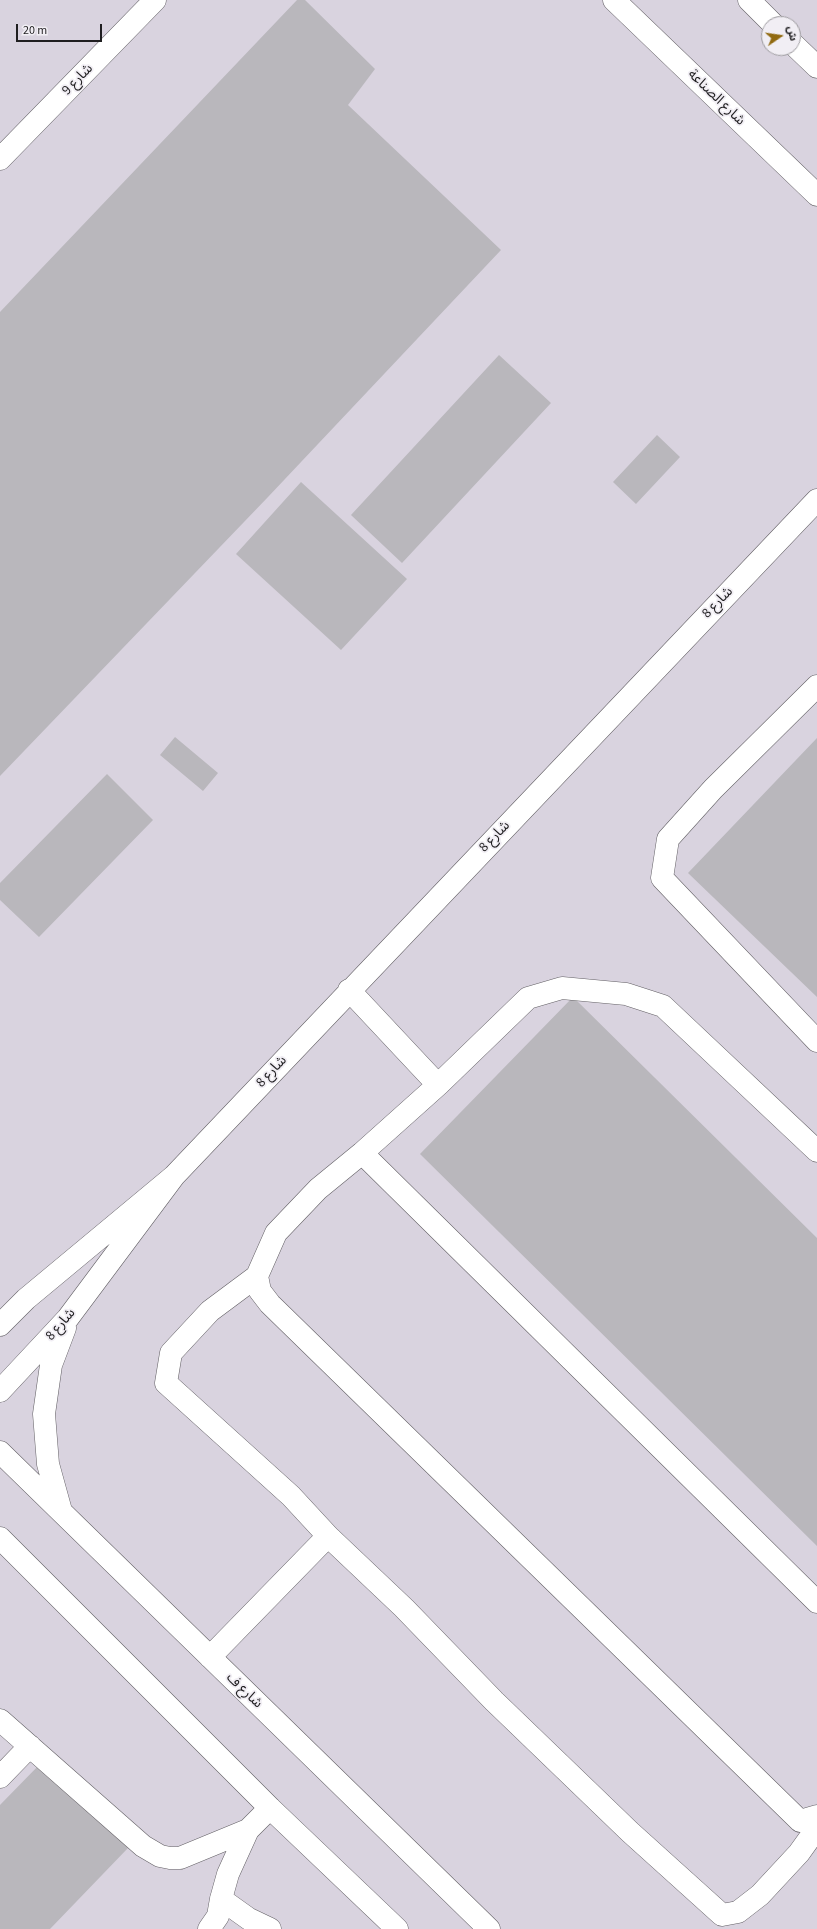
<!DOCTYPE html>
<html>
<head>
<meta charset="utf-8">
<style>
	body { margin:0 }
	#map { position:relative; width:817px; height:1929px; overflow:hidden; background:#e4e1e7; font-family:"Source Sans 3","Noto Sans Arabic",sans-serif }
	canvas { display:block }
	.north { position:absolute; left:761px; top:16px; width:40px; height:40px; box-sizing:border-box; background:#f1eef4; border:1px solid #9d9b9f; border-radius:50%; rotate:77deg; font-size:11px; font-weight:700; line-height:16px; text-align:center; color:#1f1e20 }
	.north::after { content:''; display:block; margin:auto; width:14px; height:18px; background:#916a11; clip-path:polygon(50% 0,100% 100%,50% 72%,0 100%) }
	.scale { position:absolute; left:16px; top:24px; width:86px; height:18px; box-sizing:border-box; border:2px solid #1f1e20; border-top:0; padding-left:5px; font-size:12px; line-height:14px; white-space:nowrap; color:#1f1e20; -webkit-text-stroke:3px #f1eef4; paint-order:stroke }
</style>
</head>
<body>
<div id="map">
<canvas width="817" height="1929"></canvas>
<div class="north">ش</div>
<div class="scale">20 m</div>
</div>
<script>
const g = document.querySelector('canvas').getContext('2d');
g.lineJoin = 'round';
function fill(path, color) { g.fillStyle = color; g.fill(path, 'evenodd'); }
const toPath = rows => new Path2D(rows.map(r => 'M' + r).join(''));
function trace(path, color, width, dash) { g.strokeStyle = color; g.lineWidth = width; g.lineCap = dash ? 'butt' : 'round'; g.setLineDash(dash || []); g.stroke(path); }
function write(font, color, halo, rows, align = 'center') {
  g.font = font + ' "Source Sans 3","Noto Sans Arabic",sans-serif'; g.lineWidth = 3.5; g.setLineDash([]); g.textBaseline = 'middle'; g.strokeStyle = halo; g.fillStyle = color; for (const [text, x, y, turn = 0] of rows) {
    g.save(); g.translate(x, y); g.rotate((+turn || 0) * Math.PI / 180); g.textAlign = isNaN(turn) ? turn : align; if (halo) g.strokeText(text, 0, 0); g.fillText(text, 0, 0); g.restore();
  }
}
fill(toPath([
	[0,0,817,0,817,1929,0,1929],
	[769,24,793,24,793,48,769,48]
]), '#d9d3df');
fill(toPath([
	[297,0,305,0,375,69,348,105,501,250,268,497,0,776,0,312],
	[499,355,551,403,402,563,351,515],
	[657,435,680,457,636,504,613,482],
	[301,482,407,579,341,650,236,554],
	[175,737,218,773,203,791,160,755],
	[817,738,817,997,688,873],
	[107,774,153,820,39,937,0,900,0,883],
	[573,997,817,1238,817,1546,420,1154],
	[41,1763,128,1848,50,1929,0,1929,0,1805]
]), '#b9b7bc');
const minor = toPath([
	[614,0,817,195],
	[749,0,773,24],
	[793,44,817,67],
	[0,159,155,0],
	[817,686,713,789,668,839,662,878,817,1041],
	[349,990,438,1085],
	[817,1151,663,1006,626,994,562,988,528,998,438,1085,362,1153,318,1189,276,1233,257,1276,260,1291,270,1304,800,1821,817,1816],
	[362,1153,817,1602],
	[174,1176,817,500],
	[257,1276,210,1311,171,1353,166,1383,291,1496,328,1536,404,1608,494,1701,630,1832,722,1915,738,1912,760,1895,799,1853,817,1828],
	[0,1325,26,1299,174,1176,68,1318,0,1391],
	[0,1452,489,1929],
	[61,1511,48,1464,44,1414,51,1365,65,1328],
	[0,1538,270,1808,397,1929],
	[210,1657,328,1536],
	[0,1720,143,1846,160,1856,170,1858,180,1858,248,1830,270,1808],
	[0,1777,30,1746],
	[221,1899,249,1919,270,1929],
	[209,1929,218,1916,221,1899,228,1874,248,1830]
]);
trace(minor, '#636065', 23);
trace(minor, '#fff', 22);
write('14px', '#1f1e20', '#f1eef4', [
	["شارع 9",78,80,-46],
	["شارع الصناعة",716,98,44],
	["شارع 8",718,603,-46],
	["شارع 8",495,837,-46],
	["شارع 8",272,1072,-47],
	["شارع 8",61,1325,-49],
	["شارع ف",244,1691,44]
]);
</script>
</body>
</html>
